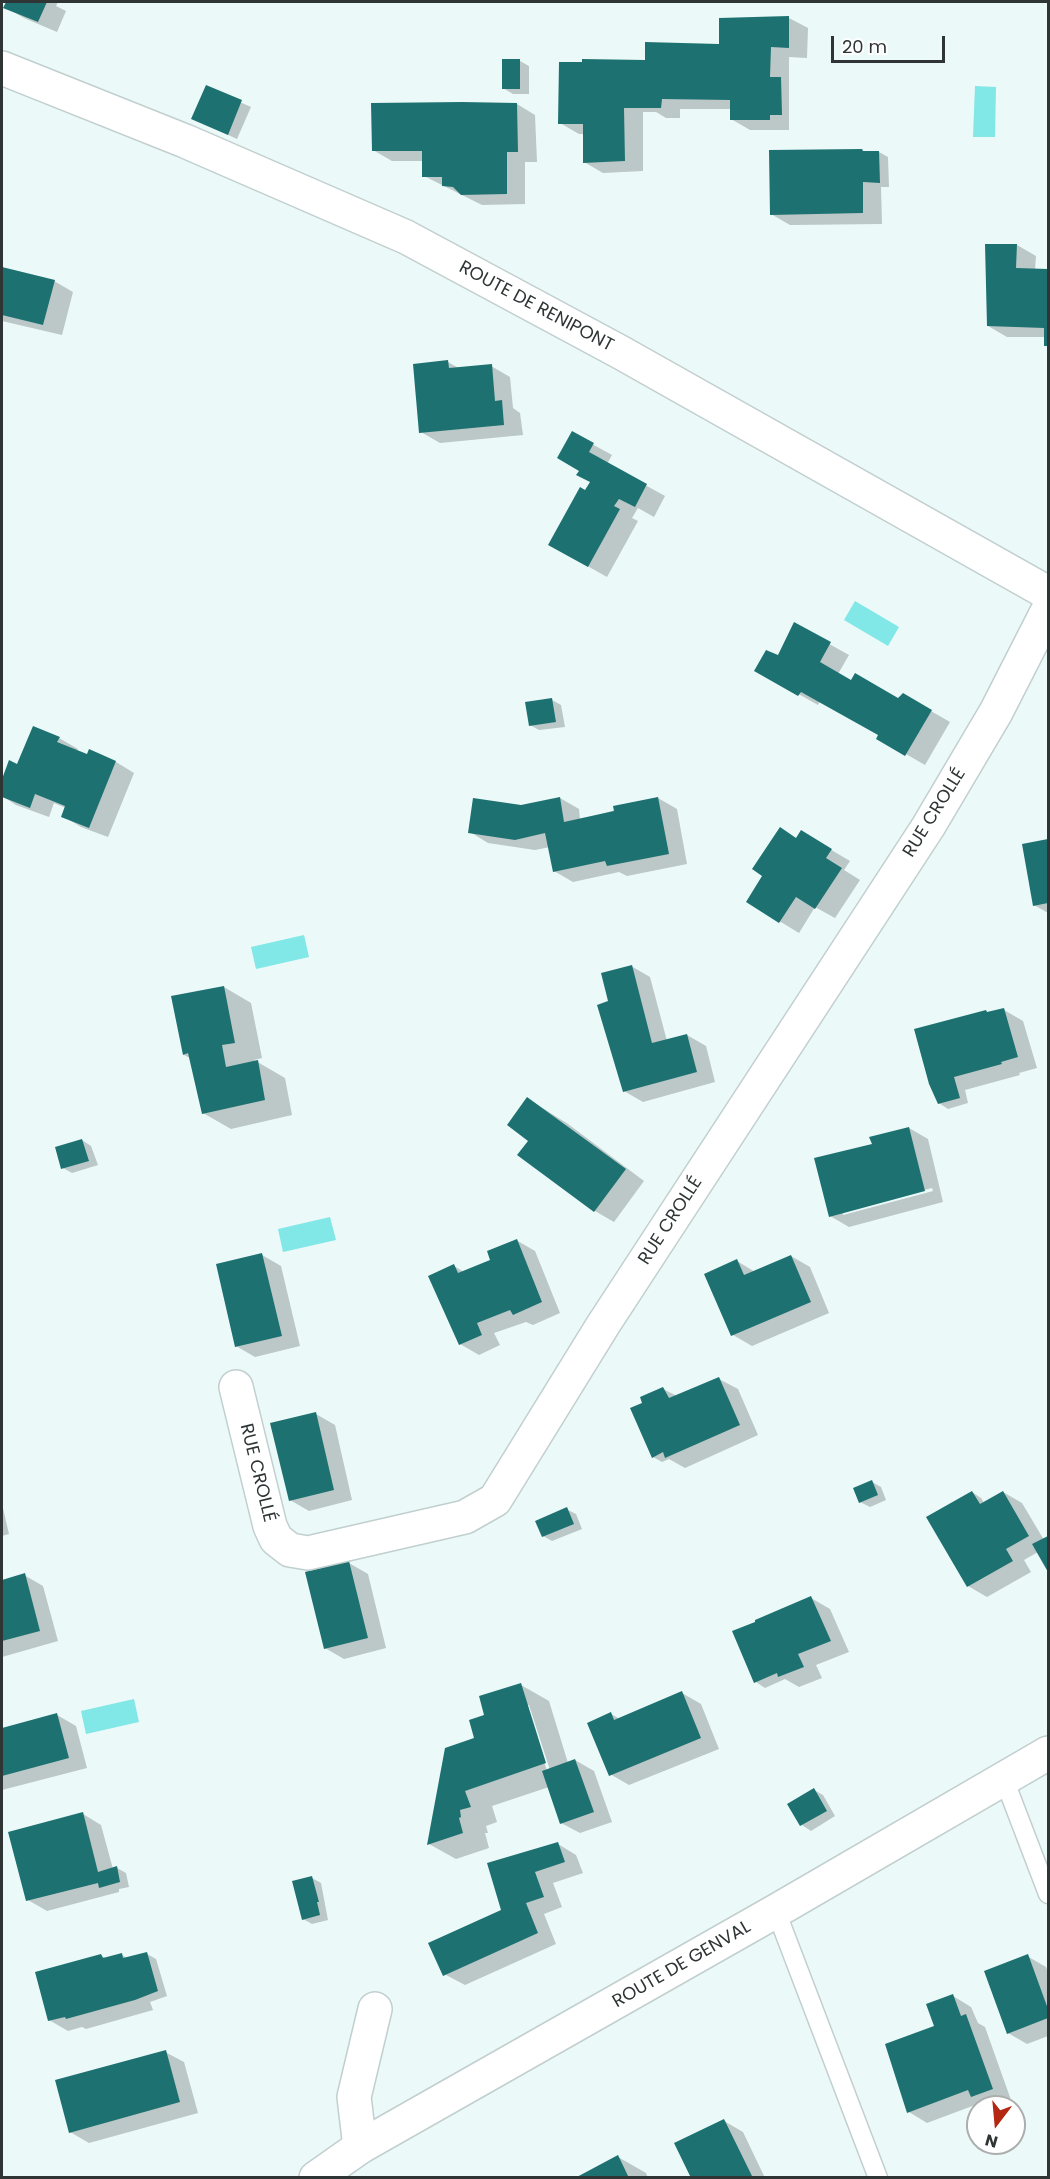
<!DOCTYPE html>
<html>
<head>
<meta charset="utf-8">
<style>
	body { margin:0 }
	#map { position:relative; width:1050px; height:2179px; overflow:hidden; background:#ebf9f9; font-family:Poppins,sans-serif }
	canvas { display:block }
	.frame { position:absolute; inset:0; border:3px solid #2f3535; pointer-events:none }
	.north { position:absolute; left:966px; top:2095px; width:60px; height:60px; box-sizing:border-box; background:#fff; border:2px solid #acaeae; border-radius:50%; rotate:196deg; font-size:16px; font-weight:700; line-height:24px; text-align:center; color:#2f3535 }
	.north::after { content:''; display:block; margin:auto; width:21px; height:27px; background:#b42710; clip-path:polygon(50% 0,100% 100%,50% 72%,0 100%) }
	.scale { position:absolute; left:831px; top:36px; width:114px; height:27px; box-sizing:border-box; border:3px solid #2f3535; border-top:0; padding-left:8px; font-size:18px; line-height:21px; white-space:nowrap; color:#2f3535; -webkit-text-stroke:4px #fff; paint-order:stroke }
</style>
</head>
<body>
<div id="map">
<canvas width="1050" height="2179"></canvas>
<div class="frame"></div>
<div class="north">N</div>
<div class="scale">20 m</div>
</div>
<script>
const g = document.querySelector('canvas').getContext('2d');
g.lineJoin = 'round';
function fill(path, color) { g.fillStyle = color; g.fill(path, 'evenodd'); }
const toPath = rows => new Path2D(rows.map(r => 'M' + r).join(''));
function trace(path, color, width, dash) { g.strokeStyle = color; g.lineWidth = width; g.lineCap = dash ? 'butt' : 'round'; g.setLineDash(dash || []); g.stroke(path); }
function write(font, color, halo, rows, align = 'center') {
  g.font = font + ' Poppins,sans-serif'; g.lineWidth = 6; g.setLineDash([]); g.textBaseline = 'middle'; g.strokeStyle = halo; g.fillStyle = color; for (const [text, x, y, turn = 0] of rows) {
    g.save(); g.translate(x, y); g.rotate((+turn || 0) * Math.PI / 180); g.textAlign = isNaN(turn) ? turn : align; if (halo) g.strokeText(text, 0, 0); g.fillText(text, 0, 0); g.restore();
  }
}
fill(toPath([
	[975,86,996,87,995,137,973,137],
	[855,601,899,627,888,646,844,620],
	[304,935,309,957,256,969,251,947],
	[330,1217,336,1240,283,1252,278,1229],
	[134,1699,139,1722,86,1734,81,1711]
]), '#81e7e7');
fill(toPath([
	[7,2,58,2,56,6,66,11,57,32,24,18,5,7],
	[789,18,808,28,807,58,789,57,789,130,750,130,731,119,731,109,680,109,680,118,666,118,656,112,643,112,643,171,603,173,584,162,584,134,579,134,560,123,645,61,721,45],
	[520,61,529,66,529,94,513,94,503,88],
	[206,87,251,107,237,139,202,123],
	[517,104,535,115,537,162,525,162,525,204,482,205,424,176,424,161,392,161,373,150],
	[865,152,879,152,888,157,889,187,881,187,882,224,790,225,771,214],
	[1017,245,1036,256,1035,270,1048,270,1048,347,1045,345,1045,337,1007,337,988,326],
	[2,268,54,281,73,292,62,335,2,321],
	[448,362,460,369,491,366,510,377,513,408,520,413,523,435,440,443,421,432],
	[572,433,612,455,607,464,665,496,654,517,638,508,632,518,638,521,607,577,550,545,591,482,581,470],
	[795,625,849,655,838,674,852,682,899,700,903,695,950,722,925,765,878,738,880,735,820,701,818,705,756,670,778,657],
	[552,700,561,705,565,727,539,730,530,725],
	[59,738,78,749,76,752,116,762,134,773,108,837,81,827,63,816,66,808,54,803,49,817,16,805,2,796,2,783,10,762,18,765],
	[560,798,579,809,580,820,658,798,677,809,687,864,627,876,619,872,573,882,554,871,550,847,535,850,488,843,470,832,521,807],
	[801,832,850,861,844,870,860,880,835,918,815,907,799,933,748,902],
	[1048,840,1048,913,1034,905,1023,845],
	[631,966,650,977,667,1041,687,1035,706,1046,715,1082,643,1102,624,1091,610,1002],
	[224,987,251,1003,262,1058,254,1060,285,1078,292,1115,231,1129,203,1113,190,1058,184,1055],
	[1004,1010,1023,1021,1037,1068,1019,1073,1020,1075,965,1090,968,1103,948,1109,939,1103,986,1011,989,1013],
	[528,1099,568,1124,644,1181,614,1222,595,1211,519,1154,530,1140],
	[909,1128,928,1139,943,1202,849,1227,830,1216],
	[932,1188,933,1191,843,1215,843,1211],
	[82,1140,91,1146,98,1165,72,1173,63,1168],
	[516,1240,535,1251,560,1313,533,1325,526,1322,494,1333,500,1345,479,1355,460,1344,454,1266,464,1272,492,1261],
	[262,1255,281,1266,300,1346,255,1357,236,1346],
	[791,1256,810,1267,829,1313,752,1346,733,1335,737,1261,755,1272],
	[719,1379,738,1389,758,1435,685,1468,669,1459,662,1462,653,1457,663,1389,677,1396],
	[316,1414,335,1425,352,1500,309,1511,290,1500],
	[872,1482,881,1487,886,1500,870,1507,860,1502],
	[972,1492,981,1498,984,1503,1003,1492,1022,1503,1044,1540,1048,1537,1048,1569,1038,1552,1024,1560,1031,1572,987,1597,968,1586],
	[2,1504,9,1534,2,1536],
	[566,1509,576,1514,582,1529,552,1541,543,1536],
	[349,1563,368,1574,386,1648,344,1659,325,1648],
	[24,1575,43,1586,58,1641,2,1657,2,1581],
	[811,1598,830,1609,849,1652,816,1665,822,1678,799,1687,785,1679,765,1688,756,1682],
	[521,1685,549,1701,568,1763,575,1760,594,1771,612,1822,580,1833,561,1823,549,1787,492,1806,497,1822,486,1826,488,1833,485,1833,489,1848,456,1859,429,1844,486,1716],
	[526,1705,529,1705,550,1770,547,1771],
	[682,1693,701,1704,719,1749,629,1785,610,1774,611,1714,620,1719],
	[57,1715,76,1726,87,1768,2,1790,2,1730],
	[814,1790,823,1795,835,1816,811,1831,802,1825,789,1804],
	[83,1814,101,1825,113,1869,117,1868,126,1873,129,1887,119,1889,119,1892,47,1911,28,1900],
	[558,1844,576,1855,583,1873,553,1883,562,1907,544,1914,556,1944,465,1985,446,1975,503,1911],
	[312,1878,321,1883,328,1920,312,1924,303,1919],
	[147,1954,156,1959,167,1996,150,2002,153,2010,86,2029,82,2027,68,2031,49,2020,101,1956,106,1958,122,1955,128,1959],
	[1027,1956,1046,1967,1048,1973,1048,2036,1027,2044,1008,2033],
	[953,1996,971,2007,978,2023,985,2027,1011,2100,991,2107,983,2102,927,2123,909,2112,936,2027],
	[165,2052,184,2062,198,2113,89,2143,70,2132],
	[724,2121,743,2132,765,2178,693,2178],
	[618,2157,646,2173,648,2178,578,2178]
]), '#0003');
fill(toPath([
	[6,2,47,2,38,22,3,8],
	[789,16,789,48,771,47,770,77,781,77,782,115,770,115,770,120,730,120,730,100,662,99,661,108,624,108,625,161,583,163,583,124,558,124,559,62,582,62,582,59,645,60,645,42,719,44,719,18],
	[502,59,520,59,520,89,502,89],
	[206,85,242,100,228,135,191,119],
	[462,102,517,103,518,152,507,152,507,194,461,195,453,187,442,186,442,177,422,177,422,151,372,151,371,103],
	[862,149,863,151,879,151,880,183,863,182,863,213,770,215,769,150],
	[985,244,1017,244,1016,268,1048,269,1048,346,1044,346,1044,328,987,326],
	[2,267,55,280,43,325,2,315],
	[448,360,449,368,492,364,495,401,502,400,504,425,419,433,413,364],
	[572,431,594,443,589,452,647,484,635,507,619,499,614,506,620,509,588,567,548,545,580,487,585,490,590,482,576,475,579,471,557,458],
	[794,622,831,642,820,662,851,680,855,673,898,698,903,693,932,710,905,756,876,739,878,735,801,692,798,696,754,671,766,650,778,655],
	[552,698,556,722,529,726,525,702],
	[33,726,60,737,57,742,87,754,89,749,116,761,89,828,61,817,65,806,35,794,30,808,2,797,2,779,9,760,17,764],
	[560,797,564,822,614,811,613,806,658,797,669,854,607,866,605,861,553,872,545,833,515,840,468,833,473,798,521,805],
	[780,827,796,838,801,830,832,849,826,858,842,868,815,909,796,897,779,923,746,902,762,876,752,869],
	[1048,839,1048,903,1033,906,1022,844],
	[632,965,652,1043,687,1034,697,1072,623,1092,597,1005,608,1001,601,973],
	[224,986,235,1043,222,1045,226,1067,258,1060,265,1100,202,1114,188,1053,183,1055,171,996],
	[1004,1008,1018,1057,1001,1062,1002,1064,954,1077,960,1098,938,1104,929,1084,914,1029,986,1010,987,1012],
	[527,1097,626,1169,594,1212,517,1155,528,1141,507,1125],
	[909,1127,925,1191,829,1217,814,1158,872,1144,869,1137],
	[82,1139,89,1161,61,1169,55,1147],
	[517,1239,542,1302,513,1315,510,1310,477,1323,482,1335,459,1345,428,1276,454,1264,458,1273,490,1260,487,1251],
	[262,1253,282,1336,235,1347,216,1264],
	[791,1255,811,1302,731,1336,704,1274,737,1259,744,1275],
	[719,1377,740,1425,665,1458,663,1452,652,1458,630,1408,642,1403,640,1397,663,1387,669,1398],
	[316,1412,334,1490,289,1501,270,1423],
	[872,1480,878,1495,859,1503,853,1488],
	[972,1491,980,1504,1003,1491,1029,1536,1006,1549,1013,1561,967,1587,926,1517],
	[567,1507,574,1524,542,1537,535,1521],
	[1048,1536,1048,1572,1032,1544],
	[349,1561,368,1638,324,1649,305,1572],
	[25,1573,40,1631,2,1641,2,1580],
	[811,1596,831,1641,798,1654,804,1667,778,1677,777,1673,754,1683,732,1631,755,1622,755,1620],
	[521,1683,546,1763,465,1791,471,1807,460,1810,461,1817,459,1818,463,1833,427,1845,445,1748,474,1738,469,1720,484,1715,479,1696],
	[682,1691,701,1738,609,1776,587,1723,611,1712,614,1720],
	[57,1713,69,1758,2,1776,2,1728],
	[575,1759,594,1812,560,1824,542,1771],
	[814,1788,827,1811,800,1826,787,1804],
	[83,1812,98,1872,117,1866,120,1882,99,1888,98,1883,26,1901,8,1832],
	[558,1842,565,1862,535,1872,544,1897,526,1903,538,1933,443,1976,428,1943,501,1910,487,1863],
	[312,1876,319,1902,317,1902,320,1915,302,1920,292,1881],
	[147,1952,158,1991,135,2000,66,2019,65,2017,48,2021,35,1972,101,1954,103,1958,122,1953,123,1958],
	[1028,1954,1048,2009,1048,2018,1007,2034,984,1971],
	[953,1994,961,2016,966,2014,993,2089,971,2097,968,2090,907,2113,885,2044,934,2026,926,2004],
	[166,2050,180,2102,69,2133,55,2080],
	[724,2119,753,2178,691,2178,674,2143],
	[618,2155,629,2178,575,2178]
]), '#1e7171');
const service = toPath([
	[1004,1779,1048,1894],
	[776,1911,878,2178]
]);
const minor = toPath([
	[236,1387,270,1526,276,1539,290,1550,308,1553,465,1517,495,1500,603,1325,928,827,996,712,1048,610],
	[360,2147,354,2097,375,2009]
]);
const tertiary = toPath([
	[2,68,185,141,406,237,620,352,1048,593]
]);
const secondary = toPath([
	[316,2178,360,2147,776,1911,1048,1753]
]);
trace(service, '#c2cfcf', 21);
trace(minor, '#c2cfcf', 36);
trace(tertiary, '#c2cfcf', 36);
trace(secondary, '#c2cfcf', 36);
trace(service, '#fff', 18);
trace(minor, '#fff', 33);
trace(tertiary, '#fff', 33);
trace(secondary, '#fff', 33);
write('18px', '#2f3535', '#fff', [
	["ROUTE DE RENIPONT",536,307,28],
	["RUE CROLLÉ",935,813,-58],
	["RUE CROLLÉ",671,1221,-57],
	["RUE CROLLÉ",257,1473,76],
	["ROUTE DE GENVAL",682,1965,-30]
]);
</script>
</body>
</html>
